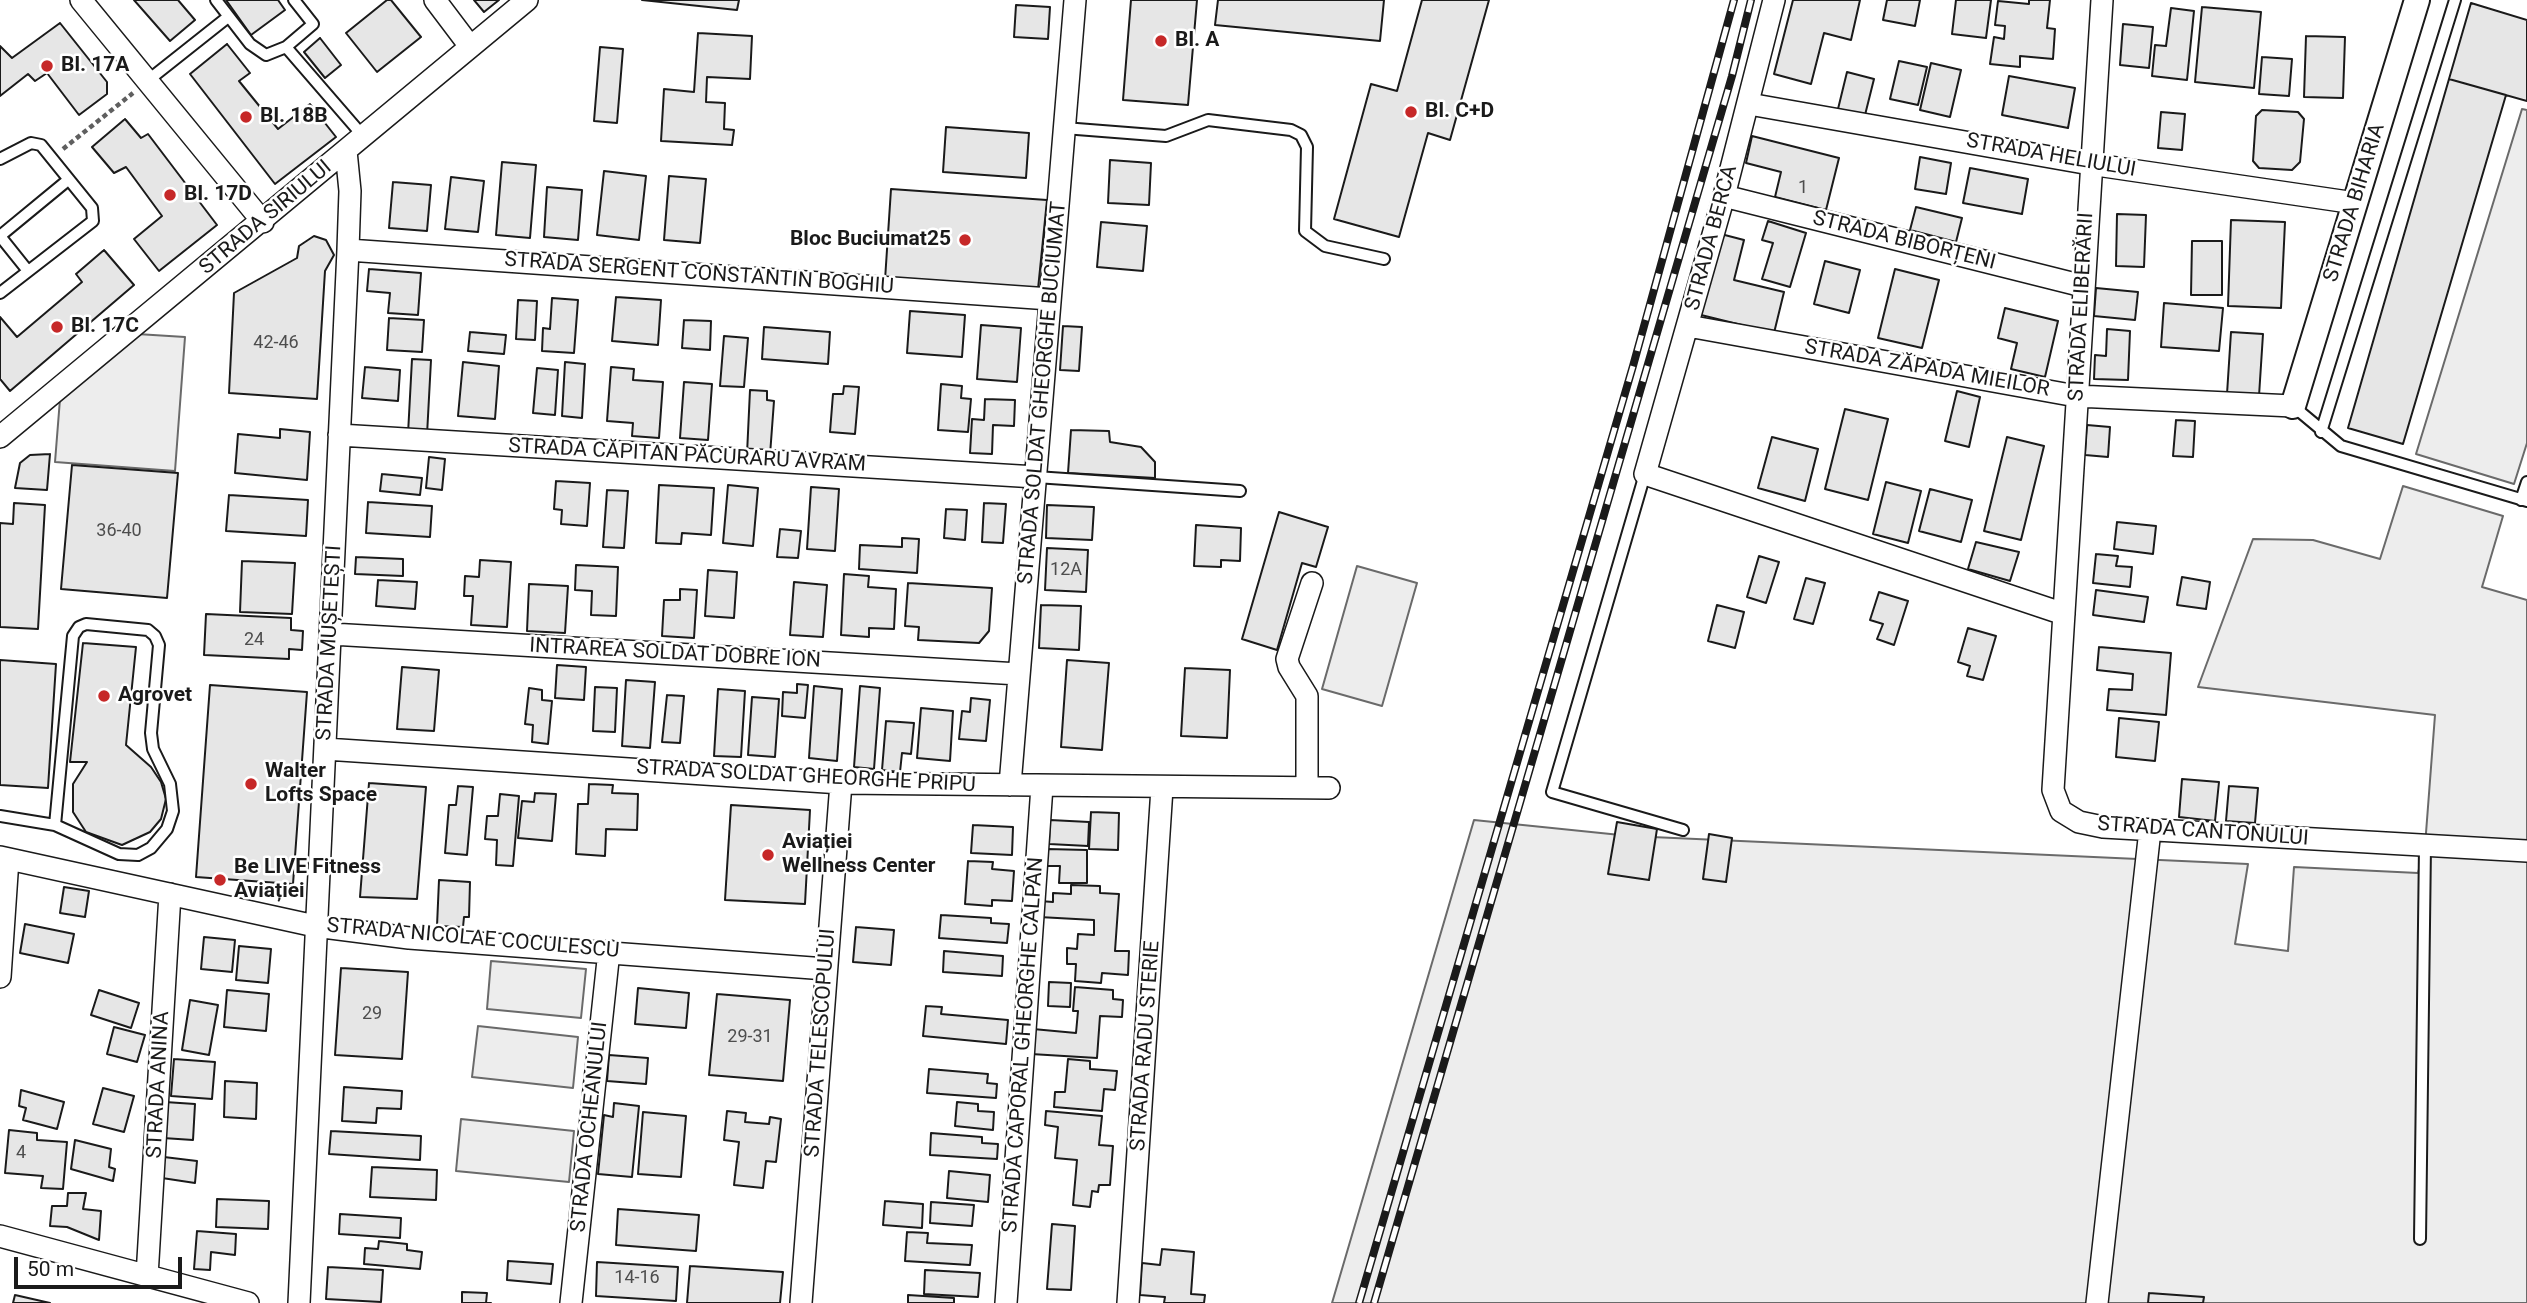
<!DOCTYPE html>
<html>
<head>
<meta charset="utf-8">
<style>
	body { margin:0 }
	#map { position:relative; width:2527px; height:1303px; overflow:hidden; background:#fff; font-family:Roboto,sans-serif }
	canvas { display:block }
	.scale { position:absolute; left:14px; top:1257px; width:168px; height:32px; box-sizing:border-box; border:4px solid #1a1a1a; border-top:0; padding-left:9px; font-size:21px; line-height:24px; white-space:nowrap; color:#1a1a1a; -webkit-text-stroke:5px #fff; paint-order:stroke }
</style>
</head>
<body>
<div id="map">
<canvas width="2527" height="1303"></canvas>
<div class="scale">50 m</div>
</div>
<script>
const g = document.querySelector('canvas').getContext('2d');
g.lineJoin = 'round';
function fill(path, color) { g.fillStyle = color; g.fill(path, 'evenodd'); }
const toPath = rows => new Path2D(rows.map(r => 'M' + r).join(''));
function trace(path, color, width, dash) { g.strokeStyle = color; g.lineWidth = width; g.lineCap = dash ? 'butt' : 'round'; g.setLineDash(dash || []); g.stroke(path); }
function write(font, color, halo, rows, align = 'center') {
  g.font = font + ' Roboto,sans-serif'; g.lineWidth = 5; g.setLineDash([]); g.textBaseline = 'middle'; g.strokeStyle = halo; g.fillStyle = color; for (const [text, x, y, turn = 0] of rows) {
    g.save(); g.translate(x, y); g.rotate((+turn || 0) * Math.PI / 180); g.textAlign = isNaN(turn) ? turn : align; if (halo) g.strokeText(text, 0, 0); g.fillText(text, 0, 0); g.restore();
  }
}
const built = toPath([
	[2522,109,2527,110,2527,443,2514,484,2416,454,2522,109],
	[137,334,185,337,175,471,55,462,60,399,137,334],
	[2403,486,2503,516,2482,587,2527,600,2527,1303,1332,1303,1474,820,1630,836,2248,864,2235,944,2288,951,2294,867,2418,873,2425,846,2435,715,2198,687,2253,539,2313,540,2380,559,2403,486],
	[1357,566,1417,583,1382,706,1322,689,1357,566],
	[491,961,586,969,581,1018,487,1009,491,961],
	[478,1026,578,1037,573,1088,472,1077,478,1026],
	[461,1119,574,1131,569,1182,456,1171,461,1119]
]);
fill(built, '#ededed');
trace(built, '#6a6a6a', 2);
const building = toPath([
	[134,0,178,0,195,20,170,41,134,0],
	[226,0,278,0,285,10,251,35,226,0],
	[387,0,391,0,421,37,377,72,346,33,387,0],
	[474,0,499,0,484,12,474,0],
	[642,0,739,0,737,10,642,0],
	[1131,0,1197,0,1188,105,1123,100,1131,0],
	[1218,0,1384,0,1380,41,1215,25,1218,0],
	[1422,0,1489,0,1450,140,1428,133,1399,237,1334,219,1371,84,1397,91,1422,0],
	[1793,0,1860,0,1851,40,1824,33,1811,84,1774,74,1793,0],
	[1887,0,1920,0,1915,26,1883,20,1887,0],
	[1956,0,1991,0,1986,38,1952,34,1956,0],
	[2029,0,2050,0,2047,28,2055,29,2053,59,2020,56,2020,67,1990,64,1994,37,2004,39,2005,26,1995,25,1998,1,2029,4,2029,0],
	[2471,3,2527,20,2527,101,2449,79,2471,3],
	[1016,5,1050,7,1048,39,1014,37,1016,5],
	[2202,7,2261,12,2254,88,2195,82,2202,7],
	[2171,8,2194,11,2187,80,2152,76,2155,45,2166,46,2171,8],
	[60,23,107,82,107,94,79,115,47,73,35,81,28,74,0,96,0,46,12,58,60,23],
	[2123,24,2153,27,2149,68,2120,65,2123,24],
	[698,33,752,36,750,79,707,77,706,102,725,103,724,129,734,130,732,145,661,141,664,89,694,92,698,33],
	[2306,36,2345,37,2343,98,2304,97,2306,36],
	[320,38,341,65,325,78,304,52,320,38],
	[227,44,250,73,239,81,278,129,310,104,336,137,275,184,190,74,227,44],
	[600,47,623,49,617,123,594,121,600,47],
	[2262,57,2292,59,2289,96,2259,94,2262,57],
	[1899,61,1927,67,1918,105,1890,99,1899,61],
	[1931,63,1961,70,1950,117,1920,110,1931,63],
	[1847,72,1874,79,1865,115,1838,109,1847,72],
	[2009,76,2075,88,2068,128,2002,115,2009,76],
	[2449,79,2506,95,2403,444,2348,428,2449,79],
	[2262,110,2298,112,2304,119,2300,162,2292,170,2259,168,2253,161,2256,116,2262,110],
	[2161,112,2185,114,2182,150,2158,148,2161,112],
	[125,119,141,138,148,134,217,225,159,271,134,239,162,216,126,167,114,173,92,147,125,119],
	[946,127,1029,133,1026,178,943,172,946,127],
	[1752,136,1839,158,1826,210,1775,197,1781,172,1746,163,1752,136],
	[1920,157,1951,163,1946,194,1915,189,1920,157],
	[1110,160,1151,163,1149,205,1108,203,1110,160],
	[502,162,536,165,530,238,496,235,502,162],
	[1970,168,2028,179,2022,214,1963,203,1970,168],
	[604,171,646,176,639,240,597,235,604,171],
	[669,176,706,179,700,243,664,240,669,176],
	[451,177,484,181,478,232,445,229,451,177],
	[393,182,431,185,427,231,389,228,393,182],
	[547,187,582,190,578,240,544,237,547,187],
	[891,189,1047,200,1038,289,885,280,891,189],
	[1916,207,1962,218,1956,242,1910,230,1916,207],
	[2117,214,2146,215,2144,267,2116,266,2117,214],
	[2231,220,2285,222,2281,308,2228,306,2231,220],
	[1768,221,1806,233,1790,287,1762,279,1773,243,1762,240,1768,221],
	[1101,222,1147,226,1143,271,1097,267,1101,222],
	[1717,233,1744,240,1734,280,1784,292,1774,333,1697,314,1717,233],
	[314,236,326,240,334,255,325,271,317,399,229,393,234,293,297,258,299,246,314,236],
	[2192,241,2222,241,2222,295,2191,295,2192,241],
	[104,250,134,285,10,391,0,379,0,317,17,337,82,282,76,274,104,250],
	[1825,261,1860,270,1849,313,1814,304,1825,261],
	[369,269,421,273,418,315,388,313,390,293,367,291,369,269],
	[1895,269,1939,280,1922,348,1878,338,1895,269],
	[2096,288,2138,292,2135,320,2094,316,2096,288],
	[616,297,661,300,658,345,612,341,616,297],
	[552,298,578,300,574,353,542,351,543,328,550,329,552,298],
	[518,300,537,301,535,340,516,339,518,300],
	[2164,303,2223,308,2219,351,2161,347,2164,303],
	[2005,308,2058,321,2045,377,2011,369,2017,343,1998,338,2005,308],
	[910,311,965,315,962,357,907,353,910,311],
	[389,318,424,320,422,352,387,350,389,318],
	[684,320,711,321,710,350,682,348,684,320],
	[981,325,1021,328,1017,382,977,379,981,325],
	[1063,326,1082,327,1079,371,1060,370,1063,326],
	[764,327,830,332,828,364,762,359,764,327],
	[2107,329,2130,331,2128,380,2094,379,2095,355,2106,356,2107,329],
	[470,332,506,335,504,354,468,351,470,332],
	[2231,332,2263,334,2259,396,2227,394,2231,332],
	[724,336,748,338,744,387,720,386,724,336],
	[412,359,431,360,427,435,408,434,412,359],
	[463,362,499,366,495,419,458,416,463,362],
	[565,362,585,364,582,418,562,416,565,362],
	[365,367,400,370,398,401,362,398,365,367],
	[611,367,634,369,633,380,663,382,659,438,632,436,633,423,607,421,611,367],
	[537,368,558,370,555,415,533,413,537,368],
	[684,382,712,384,708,440,680,438,684,382],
	[941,384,962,386,961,398,971,399,968,432,938,430,941,384],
	[844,386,859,387,855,434,830,432,833,394,843,394,844,386],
	[750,390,767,391,767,400,774,401,770,455,747,454,750,390],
	[1957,391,1980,397,1969,447,1945,441,1957,391],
	[985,399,1015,400,1014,426,993,425,992,454,970,453,972,419,984,420,985,399],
	[1845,409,1888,419,1868,500,1825,489,1845,409],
	[2176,420,2195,421,2193,457,2173,456,2176,420],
	[2087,425,2110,427,2108,457,2085,455,2087,425],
	[280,429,310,432,307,480,235,473,238,434,280,438,280,429],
	[1071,430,1109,431,1110,442,1141,447,1155,462,1155,478,1068,473,1071,430],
	[1772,437,1818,449,1805,501,1758,488,1772,437],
	[2007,437,2044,446,2021,540,1984,531,2007,437],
	[50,454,47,490,15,488,20,463,30,455,50,454],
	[429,457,445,459,442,490,426,488,429,457],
	[72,465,178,473,167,598,61,589,72,465],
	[382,474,422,478,420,495,380,491,382,474],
	[556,481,590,483,587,526,561,524,562,510,554,509,556,481],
	[1886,482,1921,491,1908,543,1873,534,1886,482],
	[659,485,714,488,711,535,682,533,681,544,656,543,659,485],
	[728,485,758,488,753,546,723,543,728,485],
	[811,487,839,489,835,551,807,549,811,487],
	[1930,489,1972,500,1961,542,1919,531,1930,489],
	[607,490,628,491,624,548,603,547,607,490],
	[229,495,308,500,306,536,226,531,229,495],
	[368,502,432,506,430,537,366,533,368,502],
	[14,503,45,505,38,629,0,627,0,523,13,524,14,503],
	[984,503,1006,504,1003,543,982,542,984,503],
	[1047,505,1094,507,1092,540,1046,538,1047,505],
	[946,509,967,510,965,540,944,538,946,509],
	[1279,512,1328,527,1316,567,1302,563,1277,650,1242,639,1279,512],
	[2117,522,2156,526,2153,554,2114,549,2117,522],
	[1196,525,1241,528,1240,561,1221,560,1221,567,1194,566,1196,525],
	[780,529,801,531,798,558,777,557,780,529],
	[902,538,919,539,917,573,859,569,860,545,902,547,902,538],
	[1976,542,2019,552,2010,581,1968,569,1976,542],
	[1047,548,1088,550,1086,592,1045,590,1047,548],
	[2096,554,2118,556,2116,566,2132,567,2130,587,2093,583,2096,554],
	[1759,556,1779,562,1766,603,1747,597,1759,556],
	[356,557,403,559,403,576,355,574,356,557],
	[480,560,511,562,507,627,471,625,473,596,464,596,465,576,479,577,480,560],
	[242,561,295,563,292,614,240,612,242,561],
	[576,565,618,567,616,616,591,615,592,591,575,590,576,565],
	[708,570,737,572,734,618,705,616,708,570],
	[844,574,869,576,868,587,896,589,894,629,869,628,869,637,841,635,844,574],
	[2182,577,2210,582,2206,609,2177,605,2182,577],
	[1806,578,1825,583,1813,624,1794,619,1806,578],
	[378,580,417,582,415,609,376,606,378,580],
	[794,582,827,585,823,637,790,635,794,582],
	[908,583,992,588,989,631,979,643,918,640,919,627,905,626,908,583],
	[529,584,568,586,565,633,527,631,529,584],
	[680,589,697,590,694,638,662,636,664,600,680,600,680,589],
	[2096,590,2148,597,2144,622,2093,615,2096,590],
	[1879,592,1908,601,1894,645,1877,639,1883,624,1870,620,1879,592],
	[1041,605,1081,606,1079,650,1039,648,1041,605],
	[1717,605,1744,612,1735,648,1708,641,1717,605],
	[206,614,291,618,291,630,303,631,302,650,289,649,289,659,204,655,206,614],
	[1968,628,1996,636,1983,680,1967,676,1970,666,1958,662,1968,628],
	[83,643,136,647,126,745,151,767,161,782,166,799,161,819,150,832,122,845,86,832,73,812,73,784,87,762,70,762,83,643],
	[2099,647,2171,653,2166,715,2107,710,2109,689,2132,690,2133,674,2097,670,2099,647],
	[0,660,56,664,48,788,0,785,0,660],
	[1067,660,1109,663,1102,750,1061,747,1067,660],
	[557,665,586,667,584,700,555,698,557,665],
	[402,667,439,670,434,731,397,729,402,667],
	[1185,668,1230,670,1227,738,1181,736,1185,668],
	[626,680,655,682,650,748,622,746,626,680],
	[797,684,808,685,805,718,782,716,783,692,797,693,797,684],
	[210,685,307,692,293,884,196,877,210,685],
	[814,686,842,689,837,761,809,758,814,686],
	[860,686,880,688,874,769,854,767,860,686],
	[595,687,617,688,615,732,593,731,595,687],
	[529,688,542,690,542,700,552,701,548,744,532,742,533,725,525,724,529,688],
	[718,689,745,691,741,757,714,756,718,689],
	[667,695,684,696,680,743,662,742,667,695],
	[752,697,779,699,775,757,748,755,752,697],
	[971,698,990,700,986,741,959,739,962,711,970,712,971,698],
	[921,708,953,711,950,761,917,758,921,708],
	[2119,718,2159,722,2155,761,2116,757,2119,718],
	[886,721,914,723,911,754,902,753,900,772,882,770,886,721],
	[2182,779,2219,782,2215,821,2179,817,2182,779],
	[369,783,426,787,417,899,360,897,369,783],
	[589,784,613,785,612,793,638,794,637,830,606,829,605,856,576,854,578,804,588,804,589,784],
	[458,786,473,787,467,855,445,853,449,805,456,805,458,786],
	[2229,786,2258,788,2255,823,2226,821,2229,786],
	[535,793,556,794,552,841,518,838,522,801,534,802,535,793],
	[500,794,519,796,513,866,496,865,497,840,485,839,487,816,498,816,500,794],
	[731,805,810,810,805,904,725,900,731,805],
	[1091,812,1119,813,1118,850,1089,849,1091,812],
	[1050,820,1089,822,1088,846,1049,844,1050,820],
	[1617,822,1657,829,1649,880,1608,874,1617,822],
	[973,825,1013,827,1012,855,971,853,973,825],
	[1709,834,1732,838,1726,882,1703,879,1709,834],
	[1047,849,1087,850,1087,883,1059,883,1060,866,1047,866,1047,849],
	[968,861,993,862,992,869,1014,871,1012,901,992,900,992,906,965,904,968,861],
	[439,880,470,882,469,917,464,917,463,927,437,926,439,880],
	[1071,885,1100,886,1100,893,1119,894,1115,951,1129,951,1128,975,1102,973,1101,983,1075,981,1076,964,1067,964,1067,948,1077,949,1078,934,1094,935,1094,920,1039,917,1040,901,1053,902,1053,893,1071,894,1071,885],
	[64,887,89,891,85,917,60,913,64,887],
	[941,915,991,918,991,923,1009,924,1007,943,939,938,941,915],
	[25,924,74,934,68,963,20,953,25,924],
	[856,927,894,930,891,965,853,962,856,927],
	[204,937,235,940,232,972,201,969,204,937],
	[239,946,271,949,268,983,236,980,239,946],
	[944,951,1003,956,1002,976,943,972,944,951],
	[341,968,408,972,402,1059,335,1055,341,968],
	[1049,982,1071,983,1070,1007,1048,1006,1049,982],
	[1075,987,1113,990,1113,999,1123,1000,1122,1017,1100,1016,1097,1058,1031,1054,1033,1029,1076,1033,1078,1011,1073,1011,1075,987],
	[638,988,689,993,686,1028,635,1024,638,988],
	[99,990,139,1003,131,1028,91,1015,99,990],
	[227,990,269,994,266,1031,224,1027,227,990],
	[717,994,790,1000,783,1081,709,1075,717,994],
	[190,1000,218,1005,209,1055,182,1050,190,1000],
	[926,1006,942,1007,941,1014,1008,1020,1006,1044,923,1036,926,1006],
	[114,1027,145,1035,137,1062,107,1054,114,1027],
	[609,1055,648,1058,646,1084,607,1081,609,1055],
	[174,1059,215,1062,212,1099,171,1096,174,1059],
	[1068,1059,1090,1061,1090,1069,1117,1071,1115,1090,1104,1089,1102,1111,1054,1107,1055,1092,1065,1092,1068,1059],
	[929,1069,988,1074,987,1083,997,1084,996,1098,927,1093,929,1069],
	[225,1081,257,1083,256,1119,224,1117,225,1081],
	[344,1087,402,1091,401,1109,377,1108,376,1123,342,1121,344,1087],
	[103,1088,134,1096,124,1132,93,1124,103,1088],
	[21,1090,64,1102,57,1129,23,1120,26,1108,19,1106,21,1090],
	[165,1102,195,1104,193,1140,163,1138,165,1102],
	[957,1102,978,1104,978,1111,994,1112,993,1130,955,1126,957,1102],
	[614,1103,639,1106,632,1177,598,1174,604,1115,613,1117,614,1103],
	[727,1111,746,1113,745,1122,769,1124,770,1117,781,1119,776,1162,766,1161,763,1188,734,1185,739,1142,724,1140,727,1111],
	[1046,1111,1102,1116,1099,1145,1113,1146,1110,1185,1099,1185,1098,1192,1092,1191,1090,1207,1073,1205,1077,1160,1055,1158,1058,1127,1045,1125,1046,1111],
	[643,1112,686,1116,681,1177,638,1174,643,1112],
	[9,1130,37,1133,37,1140,67,1142,63,1189,41,1188,43,1176,5,1173,9,1130],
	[331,1131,421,1136,420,1160,329,1154,331,1131],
	[931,1133,982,1137,982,1143,998,1144,997,1159,930,1155,931,1133],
	[75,1140,111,1149,109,1167,115,1169,113,1181,71,1169,75,1140],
	[164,1157,197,1161,195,1183,162,1178,164,1157],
	[372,1167,437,1170,436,1200,370,1197,372,1167],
	[949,1171,990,1175,988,1202,947,1198,949,1171],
	[68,1193,86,1193,83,1209,101,1211,99,1240,67,1227,50,1226,52,1206,67,1206,68,1193],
	[217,1199,269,1201,268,1229,216,1227,217,1199],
	[885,1201,923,1204,922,1228,883,1225,885,1201],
	[931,1202,974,1205,972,1226,930,1223,931,1202],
	[618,1209,699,1215,696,1251,616,1245,618,1209],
	[340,1214,401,1218,400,1238,339,1234,340,1214],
	[1052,1224,1075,1226,1071,1290,1047,1289,1052,1224],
	[197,1231,236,1234,235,1255,211,1252,210,1270,194,1269,197,1231],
	[907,1232,928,1233,927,1243,972,1245,970,1265,905,1261,907,1232],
	[379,1241,407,1244,407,1250,422,1252,420,1269,364,1264,365,1248,378,1249,379,1241],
	[1162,1249,1194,1252,1191,1294,1205,1295,1204,1303,1164,1303,1165,1297,1140,1295,1142,1263,1160,1265,1162,1249],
	[508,1261,553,1264,551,1284,507,1280,508,1261],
	[597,1262,678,1267,676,1301,596,1296,597,1262],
	[690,1266,783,1272,780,1303,687,1303,690,1266],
	[328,1267,383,1270,381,1302,326,1299,328,1267],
	[925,1270,980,1273,978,1297,924,1294,925,1270],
	[462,1292,487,1293,486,1303,491,1303,462,1303,462,1292],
	[2149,1293,2204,1297,2203,1303,2148,1303,2149,1293],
	[15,1295,50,1303,13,1303,15,1295],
	[908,1295,954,1298,954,1303,908,1303,908,1295]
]);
fill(building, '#e6e6e6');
trace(building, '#1a1a1a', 2);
const service = toPath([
	[216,0,250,44,266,55,286,47],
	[294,0,313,24,286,47,363,136],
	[146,82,228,17],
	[1064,128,1166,136,1208,120,1291,130,1301,135,1307,147,1305,231,1325,246,1384,259],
	[0,159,31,143,41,145,92,208,93,221,0,293],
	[0,236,68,180],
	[0,236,28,271],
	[2293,406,2341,446,2527,501],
	[2321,432,2455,0],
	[1645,474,1552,792,1683,830],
	[1036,477,1240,491],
	[2521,500,2527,482],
	[0,816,55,825,119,854,138,855,151,848,167,829,173,811,170,784,153,749,151,733,159,645,155,636,148,630,86,624,79,627,73,636,55,825],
	[2420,1239,2425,846]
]);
const minor = toPath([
	[81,0,263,222],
	[435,0,469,45],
	[1774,0,1724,196,1645,474,2064,614],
	[2102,0,2053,790,2061,811,2079,822,2103,827,2527,851],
	[1749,104,2090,164,2355,203],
	[1724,196,2083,286],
	[348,250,1050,299],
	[1688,326,2076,396,2293,406],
	[339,435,1036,477],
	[0,437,527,0],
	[331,634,1019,674],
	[325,749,841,783,1329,788],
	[1010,785,1075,0],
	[1307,788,1307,696,1289,667,1287,659,1312,583],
	[0,857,315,926,409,938,826,969],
	[0,977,8,859],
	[0,1236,248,1303],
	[147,1276,170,894],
	[299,1303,348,250,350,191,346,151],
	[571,1303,609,951],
	[801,1303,841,783],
	[1006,1303,1042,786],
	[1128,1303,1162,788],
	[2097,1303,2150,830]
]);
const tertiary = toPath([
	[2293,406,2417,0]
]);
trace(service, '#1a1a1a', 14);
trace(minor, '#1a1a1a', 24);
trace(tertiary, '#1a1a1a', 28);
trace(toPath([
	[63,149,133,93]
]), '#5f5f5f', 4.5, [5, 3.5]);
trace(service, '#fff', 10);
trace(minor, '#fff', 21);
trace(tertiary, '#fff', 24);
const rail = toPath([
	[1359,1303,1633,366,1734,0],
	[1374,1303,1732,76,1751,0]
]);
trace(rail, '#1a1a1a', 8);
trace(rail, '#fff', 5, [16]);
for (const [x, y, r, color] of [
	[1161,41,7,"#c62828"],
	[47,66,7,"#c62828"],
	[1411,112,7,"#c62828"],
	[246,117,7,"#c62828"],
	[170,195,7,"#c62828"],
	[965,240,7,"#c62828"],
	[57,327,7,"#c62828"],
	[104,696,7,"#c62828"],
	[251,784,7,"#c62828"],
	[768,855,7,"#c62828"],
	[220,880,7,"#c62828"]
]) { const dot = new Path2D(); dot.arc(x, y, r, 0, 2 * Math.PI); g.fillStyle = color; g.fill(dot); trace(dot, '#fff', 2.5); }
write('18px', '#4d4d4d', null, [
	["1",1803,188],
	["42-46",276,343],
	["36-40",119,531],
	["12A",1066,570],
	["24",254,640],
	["29",372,1014],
	["29-31",750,1037],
	["4",21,1153],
	["14-16",637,1278]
]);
write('bold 21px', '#1a1a1a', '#fff', [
	["Bl. A",1175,41],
	["Bl. 17A",61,66],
	["Bl. C+D",1425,112],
	["Bl. 18B",260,117],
	["Bl. 17D",184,195],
	["Bloc Buciumat25",951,240,"right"],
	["Bl. 17C",71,327],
	["Agrovet",118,696],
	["Walter",265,772],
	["Lofts Space",265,796],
	["Aviației",782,843],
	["Wellness Center",782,867],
	["Be LIVE Fitness",234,868],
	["Aviației",234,892]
], 'left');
write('21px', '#1a1a1a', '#fff', [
	["STRADA HELIULUI",2051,156,10],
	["STRADA BIHARIA",2355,203,-73],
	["STRADA SIRIULUI",266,218,-40],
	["STRADA BERCA",1712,238,-75],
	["STRADA BIBORȚENI",1904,241,14],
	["STRADA SERGENT CONSTANTIN BOGHIU",699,274,4],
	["STRADA ELIBERĂRII",2082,307,-87],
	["STRADA ZĂPADA MIEILOR",1927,369,10],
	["STRADA SOLDAT GHEORGHE BUCIUMAT",1043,393,-85],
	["STRADA CĂPITAN PĂCURARU AVRAM",687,456,3],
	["STRADA MUȘETEȘTI",330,643,-87],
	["INTRAREA SOLDAT DOBRE ION",675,654,3],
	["STRADA SOLDAT GHEORGHE PRIPU",806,777,3],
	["STRADA CANTONULUI",2203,832,4],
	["STRADA NICOLAE COCULESCU",473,939,5],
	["STRADA TELESCOPULUI",821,1043,-86],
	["STRADA CAPORAL GHEORGHE CALPAN",1024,1045,-86],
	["STRADA RADU STERIE",1146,1046,-86],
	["STRADA ANINA",159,1085,-87],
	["STRADA OCHEANULUI",590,1127,-84]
]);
</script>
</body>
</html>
